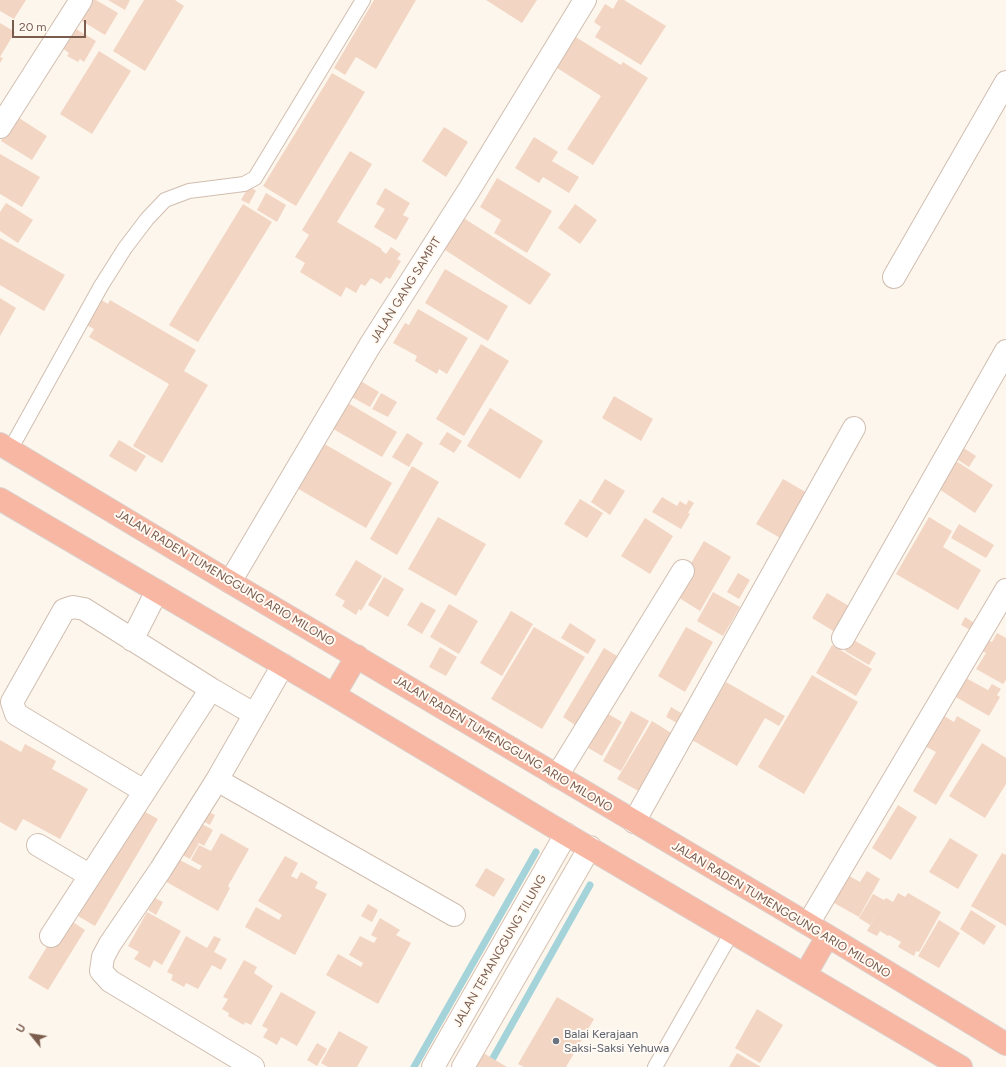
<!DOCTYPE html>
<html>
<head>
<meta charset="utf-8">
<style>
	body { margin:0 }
	#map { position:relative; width:1006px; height:1067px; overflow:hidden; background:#fdf6ec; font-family:Figtree,sans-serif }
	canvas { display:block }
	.north { position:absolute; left:12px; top:1015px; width:40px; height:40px; -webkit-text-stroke:3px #fffaf3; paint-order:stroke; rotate:300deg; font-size:11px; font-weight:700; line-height:16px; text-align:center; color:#7a5c4d }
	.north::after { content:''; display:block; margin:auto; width:14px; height:18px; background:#7a5c4d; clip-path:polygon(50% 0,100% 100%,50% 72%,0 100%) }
	.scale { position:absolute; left:12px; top:20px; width:74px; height:18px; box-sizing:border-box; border:2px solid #7a5c4d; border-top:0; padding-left:5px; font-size:12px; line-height:14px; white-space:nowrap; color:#7a5c4d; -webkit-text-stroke:3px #fffaf3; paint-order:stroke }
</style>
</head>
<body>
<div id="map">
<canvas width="1006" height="1067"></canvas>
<div class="north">U</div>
<div class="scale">20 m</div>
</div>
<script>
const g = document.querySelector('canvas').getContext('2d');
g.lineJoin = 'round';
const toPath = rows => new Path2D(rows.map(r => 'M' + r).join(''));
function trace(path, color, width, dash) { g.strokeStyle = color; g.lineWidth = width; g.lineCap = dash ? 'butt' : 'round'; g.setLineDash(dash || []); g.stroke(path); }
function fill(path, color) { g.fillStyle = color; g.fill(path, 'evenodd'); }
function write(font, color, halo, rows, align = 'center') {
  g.font = font + ' Figtree,sans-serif'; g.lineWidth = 4; g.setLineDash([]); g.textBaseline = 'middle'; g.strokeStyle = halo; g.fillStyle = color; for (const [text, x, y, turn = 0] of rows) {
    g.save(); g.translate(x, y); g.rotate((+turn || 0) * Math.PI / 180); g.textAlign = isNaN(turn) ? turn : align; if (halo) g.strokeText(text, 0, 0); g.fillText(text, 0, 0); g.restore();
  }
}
trace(toPath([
	[414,1067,536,852],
	[488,1067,590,885]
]), '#a5d3da', 7);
fill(toPath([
	[0,0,26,0,14,19,0,11],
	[88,0,96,0,118,13,105,35,77,18],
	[108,0,130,0,125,10],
	[144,0,175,0,184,6,145,71,113,51],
	[374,0,416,0,376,69,356,57,345,75,334,68],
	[486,0,537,0,522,23],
	[618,0,624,0,666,26,641,65,595,37,601,27,594,22,605,4,613,9],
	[0,23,15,32,0,57,3,58,0,63],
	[71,26,96,41,84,62,80,59,78,62,67,56,69,53,59,46],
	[574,36,621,65,623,62,648,78,593,165,567,149,601,96,554,66],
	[99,51,131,71,92,134,60,114],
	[332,73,365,92,296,206,263,186],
	[16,116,47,136,32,160,1,141],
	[444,127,468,142,446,177,422,161],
	[534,137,558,152,552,161,579,177,569,193,543,177,539,183,515,168],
	[350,151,372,164,337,222,382,249,381,250,386,254,391,247,401,254,397,259,401,261,390,279,386,277,381,284,371,278,365,286,361,284,356,293,346,287,341,297,300,272,305,263,295,257,309,235,302,230],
	[0,154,40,177,22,207,0,194],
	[497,178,552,211,527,253,494,233,501,220,480,207],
	[249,186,256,191,249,204,241,200],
	[385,188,410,203,403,215,409,218,396,240,374,227,385,209,376,204],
	[266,193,286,205,277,222,257,210],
	[6,203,33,220,18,243,0,231,0,212],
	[243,204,272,222,198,342,169,325],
	[575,204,597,220,580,244,558,228],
	[462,217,551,274,530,305,442,248],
	[0,238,65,275,44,311,0,285],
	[445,269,508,306,488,341,425,303],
	[0,298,16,308,0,336],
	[100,299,108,304,110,300,196,350,184,371,208,385,162,463,133,446,169,384,89,337,94,329,85,324],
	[418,309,468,338,447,374,439,369,437,374,415,361,417,356,393,343,405,323,409,325],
	[481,344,509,361,464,436,436,419],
	[359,380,379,392,370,407,350,396],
	[381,393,397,402,388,417,372,409],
	[614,396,653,419,641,441,602,418],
	[343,400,397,432,382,457,328,426],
	[490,408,543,441,520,479,467,446],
	[447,432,462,441,454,453,439,444],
	[407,433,423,443,409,467,392,457],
	[119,440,146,456,136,472,109,456],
	[321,442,392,483,366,528,295,487],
	[959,445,976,456,969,467,952,456],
	[950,457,993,485,975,513,933,485],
	[412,466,439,482,397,555,370,539],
	[605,479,625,491,610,515,591,502],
	[783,479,809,494,782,539,756,524],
	[662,497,677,506,680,501,686,505,689,500,694,503,688,513,690,514,681,529,652,512],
	[580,499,603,513,587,538,564,524],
	[438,517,486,544,456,596,408,569],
	[929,517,952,531,943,547,981,570,958,610,896,574],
	[645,518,673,536,650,574,621,556],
	[959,524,994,545,986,558,951,538],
	[704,541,731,557,700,611,673,594],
	[356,560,382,576,361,611,359,609,356,615,342,606,345,601,335,595],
	[738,573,750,580,739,599,727,592],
	[384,577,404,589,388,617,368,605],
	[713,592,740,607,723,636,697,621],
	[827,593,849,606,835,632,812,618],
	[421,602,436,610,422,634,407,625],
	[449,604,478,621,459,654,430,637],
	[511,611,533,624,502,676,480,663],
	[965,617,976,624,972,631,961,625],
	[570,623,596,640,588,654,561,638],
	[534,627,585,657,542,729,491,699],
	[686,627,713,642,685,692,658,676],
	[997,633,1006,638,1006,680,1003,684,976,669,986,653,981,650,987,640,992,642],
	[852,639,876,653,869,665,845,651],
	[832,645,872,669,856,696,816,673],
	[440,647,457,657,446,676,429,667],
	[604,648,622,659,581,729,563,717],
	[812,675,858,702,804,794,758,767],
	[964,677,988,690,992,684,1001,689,997,695,1000,697,989,716,954,696],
	[726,682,785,716,779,726,765,718,737,766,692,740],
	[671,707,686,716,681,725,666,717],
	[603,711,622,722,602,756,583,745],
	[631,711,649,721,621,771,603,761],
	[941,714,954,722,957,716,981,730,936,805,913,791,936,752,923,745],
	[652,721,676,736,642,793,617,779],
	[0,740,21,752,25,744,56,761,52,769,88,789,60,839,23,819,16,831,0,822],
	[982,743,1006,758,1006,784,985,818,949,796],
	[898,805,917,817,891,860,872,848],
	[140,809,158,819,95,926,78,916],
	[205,810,215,815,210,825,199,819],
	[197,821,213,830,204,846,199,843,190,859,179,853],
	[221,833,249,849,228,886,230,888,218,911,163,880,176,858,199,870,202,866,191,860,199,845,211,851],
	[950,838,978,855,958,889,929,872],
	[1002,853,1005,855,1006,853,1006,926,971,906],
	[285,856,298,863,291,876,297,879,301,872,318,882,315,888,327,894,295,955,245,927,256,907,279,920,282,915,258,901],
	[486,868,505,879,494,897,475,886],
	[867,871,880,879,859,917,827,899,842,872,860,882],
	[898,893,905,897,908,893,941,912,919,952,916,951,914,956,898,947,901,942,889,935,888,936,880,931,877,936,867,931,879,909,870,925,859,918,873,894,884,900,886,898,893,902],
	[155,898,163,902,156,915,148,910],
	[368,904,378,910,372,922,361,916],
	[971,910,996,926,984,945,960,929],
	[147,912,181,931,162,965,154,960,150,968,134,959,139,952,128,946],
	[65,917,85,930,48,990,28,978],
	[380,918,400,930,396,935,411,943,378,1004,326,975,338,954,361,967,363,963,349,955,360,936,374,943,377,938,371,935],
	[939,920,960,933,939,968,918,956],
	[186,936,207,948,214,936,221,939,214,952,227,959,221,970,212,965,198,989,186,983,184,987,171,980,173,975,167,972],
	[244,960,257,967,254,973,273,986,251,1025,245,1022,244,1025,228,1016,229,1013,222,1009,228,999,223,997],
	[281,992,316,1012,297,1046,281,1037,277,1045,263,1037,268,1029,262,1026],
	[557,997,594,1019,566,1067,524,1067,518,1064],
	[757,1009,783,1025,760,1063,735,1048],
	[339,1031,368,1047,357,1067,328,1067,321,1063],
	[317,1043,327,1049,317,1066,307,1060],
	[480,1051,507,1067,471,1067],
	[737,1053,761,1067,729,1067]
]), '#f3d5c3');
const lane = toPath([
	[10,450,101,286,125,248,147,219,165,200,189,191,244,184,255,178,363,0],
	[655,1067,732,932]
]);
const street = toPath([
	[0,127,81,0],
	[894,277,1006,82],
	[230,582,369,347,469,190,585,0],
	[843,638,1006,351],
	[132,640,157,591],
	[557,776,683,571],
	[217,780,454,915],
	[144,791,16,714,12,702,64,610,73,607,84,609,211,689],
	[634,822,854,428],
	[38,845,89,875],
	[808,924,1006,590],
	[51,936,211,689,254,714],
	[253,1067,110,981,101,971,103,957,110,944,161,869,217,780,283,665]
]);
const secondary = toPath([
	[433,1067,566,834],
	[463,1067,590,847]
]);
const highway = toPath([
	[0,444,230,582,808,924,1006,1044],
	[0,499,334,695,552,826,961,1067],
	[334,695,357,656],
	[805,975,827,937]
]);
trace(lane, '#d1beb0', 16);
trace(street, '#d1beb0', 24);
trace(secondary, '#d6c0b0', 24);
trace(highway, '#dad1cd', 24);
trace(lane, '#fff', 14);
trace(street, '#fff', 22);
trace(secondary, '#fff', 22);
trace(highway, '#f7b7a3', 22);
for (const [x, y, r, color] of [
	[556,1041,4,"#6b7280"]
]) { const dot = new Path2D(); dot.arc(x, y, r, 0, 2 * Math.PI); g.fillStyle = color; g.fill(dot); trace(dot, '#fffaf3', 1.5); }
write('12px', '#7a5c4d', '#fffaf3', [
	["JALAN GANG SAMPIT",406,290,-58],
	["JALAN RADEN TUMENGGUNG ARIO MILONO",225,578,31],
	["JALAN RADEN TUMENGGUNG ARIO MILONO",503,744,31],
	["JALAN RADEN TUMENGGUNG ARIO MILONO",781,910,31],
	["JALAN TEMANGGUNG TILUNG",500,951,-60]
]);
write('12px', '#5b616d', '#fffaf3', [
	["Balai Kerajaan",564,1034],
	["Saksi-Saksi Yehuwa",564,1048]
], 'left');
</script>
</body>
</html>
